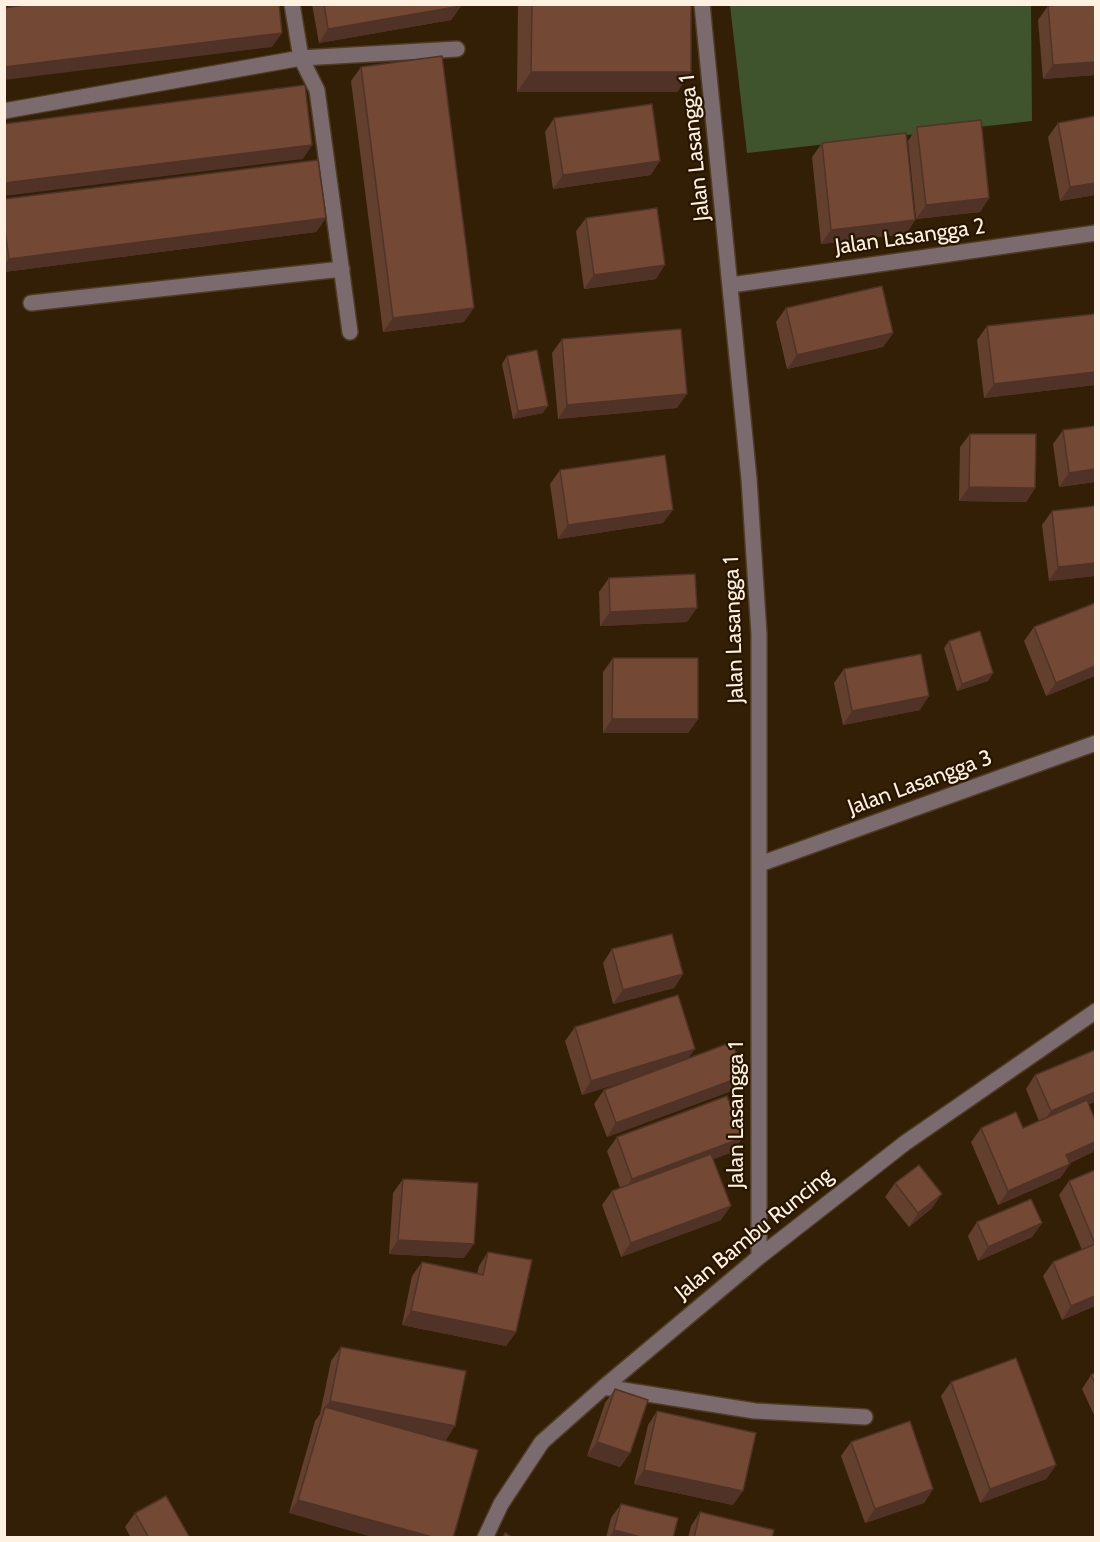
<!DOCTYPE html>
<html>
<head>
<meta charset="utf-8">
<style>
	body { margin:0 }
	#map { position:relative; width:1100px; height:1542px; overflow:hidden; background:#331f06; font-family:Cabin,sans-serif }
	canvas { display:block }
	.frame { position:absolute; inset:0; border:6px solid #fff1e2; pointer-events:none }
</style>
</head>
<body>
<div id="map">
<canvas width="1100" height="1542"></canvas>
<div class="frame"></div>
</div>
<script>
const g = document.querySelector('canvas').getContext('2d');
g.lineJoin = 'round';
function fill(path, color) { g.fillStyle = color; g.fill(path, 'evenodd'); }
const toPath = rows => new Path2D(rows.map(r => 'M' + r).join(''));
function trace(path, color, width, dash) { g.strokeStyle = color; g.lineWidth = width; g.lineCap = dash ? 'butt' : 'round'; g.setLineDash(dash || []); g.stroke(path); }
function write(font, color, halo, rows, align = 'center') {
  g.font = font + ' Cabin,sans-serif'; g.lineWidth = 4.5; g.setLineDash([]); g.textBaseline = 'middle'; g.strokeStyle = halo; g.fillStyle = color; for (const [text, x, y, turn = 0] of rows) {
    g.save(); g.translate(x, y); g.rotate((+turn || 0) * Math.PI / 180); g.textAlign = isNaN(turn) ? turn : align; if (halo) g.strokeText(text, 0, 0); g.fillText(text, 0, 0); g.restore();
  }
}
fill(toPath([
	[730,5,1031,5,1032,121,747,153]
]), '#3f532d');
const minor = toPath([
	[292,4,301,58,317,90,350,332],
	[702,4,749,479,759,634,759,1257],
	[4,111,301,58,457,49],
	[731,285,1096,233],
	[31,303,342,269],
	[760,864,1096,743],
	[604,1387,755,1411,865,1417],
	[485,1538,501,1504,542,1442,604,1387,759,1257,905,1143,1096,1011]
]);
trace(minor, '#503c25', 18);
trace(minor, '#7b6b6e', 15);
fill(toPath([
	[312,4,461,4,461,6,451,20,319,43],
	[518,4,691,4,691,72,677,92,517,92],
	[1095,4,1095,75,1043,79,1038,20,1048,6],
	[361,67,464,322,383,332,351,81],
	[1095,116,1095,195,1060,201,1048,137,1058,123],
	[554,118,651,175,553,189,545,132],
	[917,127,989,198,980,212,916,219,908,141],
	[822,143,915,220,906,234,821,244,812,157],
	[4,199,326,218,316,232,4,272],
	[586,218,656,279,584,289,576,231],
	[786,308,893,333,883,347,787,369,776,322],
	[1095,314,1095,385,984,398,977,340,987,326],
	[562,339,677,408,558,419,552,353],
	[507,356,543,413,513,419,502,364],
	[1063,430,1095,482,1059,487,1053,444],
	[970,434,1035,488,1026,502,959,501,960,447],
	[560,470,663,523,558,539,550,484],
	[1095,506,1095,576,1049,581,1042,525,1052,511],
	[609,578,687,622,600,626,599,592],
	[1095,603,1095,676,1046,696,1024,641,1034,627],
	[949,641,993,673,988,681,957,691,944,648],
	[613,658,698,719,688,733,603,733,603,672],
	[844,669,920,710,843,725,834,683],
	[612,949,683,974,674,988,613,1004,603,963],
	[575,1027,688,1059,734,1090,607,1137,594,1104,604,1090,638,1077,582,1095,565,1041],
	[1035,1075,1089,1105,1093,1152,1070,1163,1070,1164,1060,1178,998,1205,971,1142,981,1128,1023,1128,1039,1121,1026,1089],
	[617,1137,742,1138,733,1152,713,1159,721,1220,621,1257,602,1205,612,1191,620,1188,607,1151],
	[1095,1170,1095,1306,1062,1320,1043,1276,1053,1262,1082,1250,1059,1195,1069,1181],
	[403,1179,464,1258,389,1254,393,1193],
	[895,1183,932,1208,909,1227,885,1197],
	[977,1222,1042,1223,1032,1237,978,1261,968,1236],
	[488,1252,516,1332,506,1346,402,1325,412,1276,422,1262,477,1274,479,1266],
	[341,1347,446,1440,431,1437,289,1513,315,1421,320,1414,331,1361],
	[1095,1373,1095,1417,1082,1389,1091,1375],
	[951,1382,1056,1465,1046,1479,980,1503,941,1396],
	[615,1389,630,1453,620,1467,587,1456,605,1403],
	[657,1411,733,1505,634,1484,648,1425],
	[851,1442,933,1489,924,1503,865,1523,841,1456],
	[621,1504,673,1538,606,1538,611,1518],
	[700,1512,772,1538,688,1538,691,1526],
	[135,1513,190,1538,131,1538,125,1527]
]), '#633f2e');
fill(toPath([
	[461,6,451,20,319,43,328,29],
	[282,33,272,47,4,80,4,67],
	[1095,62,1095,75,1043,79,1053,65],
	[531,72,691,72,677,92,517,92],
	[312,145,303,159,4,196,4,183],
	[660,161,651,175,553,189,563,175],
	[1095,183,1095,195,1060,201,1070,187],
	[989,198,980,212,916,219,926,205],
	[326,218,316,232,4,272,4,265,9,259],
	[915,220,906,234,821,244,831,230],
	[665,265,656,279,584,289,594,275],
	[474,308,464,322,383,332,393,318],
	[893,333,883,347,787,369,797,355],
	[1095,372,1095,385,984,398,994,384],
	[687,394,677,408,558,419,567,405],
	[548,406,543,413,513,419,518,411],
	[1095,469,1095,482,1059,487,1069,473],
	[969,487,1035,488,1026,502,959,501],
	[673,510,663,523,558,539,568,525],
	[1095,563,1095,576,1049,581,1058,567],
	[697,608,687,622,600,626,610,612],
	[1095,666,1095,676,1046,696,1056,683],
	[993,673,988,681,957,691,962,684],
	[929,696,920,710,843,725,852,711],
	[612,719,698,719,688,733,603,733],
	[683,974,674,988,613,1004,623,990],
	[695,1049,685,1063,582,1095,591,1081],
	[744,1076,734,1090,607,1137,616,1123],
	[1095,1092,1095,1102,1041,1125,1051,1111],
	[742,1138,733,1152,622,1193,632,1179],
	[1095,1142,1095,1149,1093,1152,1056,1168,1066,1155],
	[1070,1164,1060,1178,998,1205,1008,1191],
	[942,1194,932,1208,909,1227,918,1213],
	[731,1206,721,1220,621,1257,631,1243],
	[1042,1223,1032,1237,978,1261,988,1247],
	[398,1240,474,1244,464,1258,389,1254],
	[1095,1296,1095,1306,1062,1320,1071,1306],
	[411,1311,516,1332,506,1346,402,1325],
	[330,1401,455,1426,446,1440,322,1416,324,1409],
	[597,1442,630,1453,620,1467,587,1456],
	[1056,1465,1046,1479,980,1503,990,1489],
	[644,1470,743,1491,733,1505,634,1484],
	[933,1489,924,1503,865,1523,875,1509],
	[298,1500,436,1538,375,1538,289,1513],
	[614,1530,645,1538,609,1538]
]), '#503326');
const building = toPath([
	[31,4,279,4,282,33,4,67,4,8,31,4],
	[324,4,461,4,461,6,328,29,324,4],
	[532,4,691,4,691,72,531,72,532,4],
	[1061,4,1095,4,1095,62,1053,65,1048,6,1061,4],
	[442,56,474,308,393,318,361,67,442,56],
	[305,85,312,145,4,183,4,124,305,85],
	[652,104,660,161,563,175,554,118,652,104],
	[1095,116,1095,183,1070,187,1058,123,1095,116],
	[981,120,989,198,926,205,917,127,981,120],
	[906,133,915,220,831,230,822,143,906,133],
	[318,160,326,218,9,259,4,222,4,199,318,160],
	[657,208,665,265,594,275,586,218,657,208],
	[882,286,893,333,797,355,786,308,882,286],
	[1095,314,1095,372,994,384,987,326,1095,314],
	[681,329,687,394,567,405,562,339,681,329],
	[537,350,548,406,518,411,507,356,537,350],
	[1095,426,1095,469,1069,473,1063,430,1095,426],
	[970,434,1036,434,1035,488,969,487,970,434],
	[665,455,673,510,568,525,560,470,665,455],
	[1095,506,1095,563,1058,567,1052,511,1095,506],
	[695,574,697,608,610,612,609,578,695,574],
	[1095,603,1095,666,1056,683,1034,627,1095,603],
	[980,631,993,673,962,684,949,641,980,631],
	[921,654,929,696,852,711,844,669,921,654],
	[613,658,698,658,698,719,612,719,613,658],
	[672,934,683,974,623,990,612,949,672,934],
	[678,995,695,1049,591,1081,575,1027,678,995],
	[732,1042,744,1076,616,1123,604,1090,732,1042],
	[1095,1050,1095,1092,1051,1111,1035,1075,1095,1050],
	[727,1096,742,1138,632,1179,617,1137,727,1096],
	[1087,1100,1095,1120,1095,1142,1066,1155,1070,1164,1008,1191,981,1128,1016,1112,1023,1128,1087,1100],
	[711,1154,731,1206,631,1243,612,1191,711,1154],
	[919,1165,942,1194,918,1213,895,1183,919,1165],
	[1095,1170,1095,1296,1071,1306,1053,1262,1095,1244,1069,1181,1095,1170],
	[403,1179,478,1183,474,1244,398,1240,403,1179],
	[1031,1199,1042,1223,988,1247,977,1222,1031,1199],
	[488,1252,532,1260,516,1332,411,1311,422,1262,483,1275,488,1252],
	[341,1347,466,1371,455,1426,330,1401,341,1347],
	[1016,1358,1056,1465,990,1489,951,1382,1016,1358],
	[1095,1373,1095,1383,1091,1375,1095,1373],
	[615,1389,648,1400,630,1453,597,1442,615,1389],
	[325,1407,478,1450,453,1538,436,1538,298,1500,325,1407],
	[657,1411,756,1433,743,1491,644,1470,657,1411],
	[910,1421,933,1489,875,1509,851,1442,910,1421],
	[166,1496,190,1538,149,1538,135,1513,166,1496],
	[621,1504,678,1518,673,1538,645,1538,614,1530,621,1504],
	[700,1512,774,1530,772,1538,694,1538,700,1512],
	[505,1533,513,1538,503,1538,505,1533]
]);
fill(building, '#734936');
trace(building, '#503326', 1.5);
write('22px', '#fff1e2', '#281500', [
	["Jalan Lasangga 1",695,148,-96],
	["Jalan Lasangga 2",910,237,-8],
	["Jalan Lasangga 1",734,630,-92],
	["Jalan Lasangga 3",920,783,-20],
	["Jalan Lasangga 1",737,1115,-90],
	["Jalan Bambu Runcing",754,1234,-39]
]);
</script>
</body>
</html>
